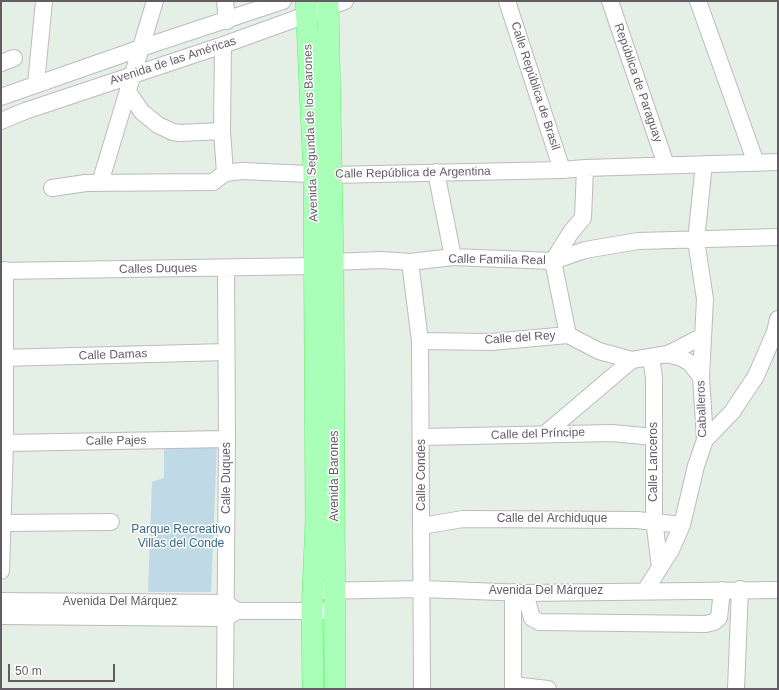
<!DOCTYPE html>
<html>
<head>
<meta charset="utf-8">
<style>
	body { margin:0 }
	#map { position:relative; width:779px; height:690px; overflow:hidden; background:#e4efe5; font-family:Arial,sans-serif }
	canvas { display:block }
	.frame { position:absolute; inset:0; border:2px solid #645c65; pointer-events:none }
	.scale { position:absolute; left:8px; top:664px; width:107px; height:18px; box-sizing:border-box; border:2px solid #645c65; border-top:0; padding-left:5px; font-size:12px; line-height:14px; white-space:nowrap; color:#645c65; -webkit-text-stroke:3px #fff; paint-order:stroke }
</style>
</head>
<body>
<div id="map">
<canvas width="779" height="690"></canvas>
<div class="frame"></div>
<div class="scale">50 m</div>
</div>
<script>
const g = document.querySelector('canvas').getContext('2d');
g.lineJoin = 'round';
function fill(path, color) { g.fillStyle = color; g.fill(path, 'evenodd'); }
const toPath = rows => new Path2D(rows.map(r => 'M' + r).join(''));
function trace(path, color, width, dash) { g.strokeStyle = color; g.lineWidth = width; g.lineCap = dash ? 'butt' : 'round'; g.setLineDash(dash || []); g.stroke(path); }
function write(font, color, halo, rows, align = 'center') {
  g.font = font + ' Arial,sans-serif'; g.lineWidth = 3; g.setLineDash([]); g.textBaseline = 'middle'; g.strokeStyle = halo; g.fillStyle = color; for (const [text, x, y, turn = 0] of rows) {
    g.save(); g.translate(x, y); g.rotate((+turn || 0) * Math.PI / 180); g.textAlign = isNaN(turn) ? turn : align; if (halo) g.strokeText(text, 0, 0); g.fillText(text, 0, 0); g.restore();
  }
}
fill(toPath([
	[217,444,211,592,148,592,152,482,164,478,164,447]
]), '#c0d9e6');
const minor = toPath([
	[225,1,227,21],
	[507,1,562,170],
	[610,1,666,165],
	[698,1,756,163],
	[223,45,222,131,225,173],
	[1,63,14,58],
	[36,84,44,1],
	[128,92,142,112,158,125,173,132,180,133,222,131],
	[1,97,141,48,283,1],
	[1,121,25,111,223,45,345,1],
	[436,172,453,257],
	[100,183,155,1],
	[52,188,86,183,213,182,225,173,242,171,331,175,562,170,585,168,778,162],
	[410,262,420,341,422,689],
	[1,271,314,266,333,262,381,260,410,262,453,257,553,261,585,250,638,241,778,237],
	[568,335,553,261,571,232,583,218,585,168],
	[420,341,491,342,568,335,599,351,632,360,668,354,682,358,690,363,701,377],
	[668,354,703,336],
	[651,357,654,378,654,520,660,567],
	[1,358,226,352],
	[546,433,632,360],
	[422,437,612,433,654,437],
	[705,440,732,412,756,376,775,332,778,319],
	[5,443,227,439],
	[3,523,111,522],
	[422,526,463,519,637,520,682,525],
	[1,571,5,443,5,270],
	[314,591,423,589,525,593,778,590],
	[645,591,671,550,682,525,696,466,705,440,701,377,705,299,696,240,704,164],
	[525,593,532,618,539,622,706,624,714,622,719,618,722,590],
	[1,601,226,603,234,609],
	[1,616,225,618,237,611,336,611],
	[513,685,548,689],
	[225,689,227,439,226,268],
	[513,689,513,592],
	[736,689,740,589]
]);
const major = toPath([
	[306,1,314,174,316,521,312,611,313,689],
	[328,1,333,262,335,689]
]);
trace(minor, '#c0b9c0', 18);
trace(major, '#5af264', 22);
trace(minor, '#fff', 16);
trace(major, '#a9ffb8', 21);
write('12px', '#645c65', '#fff', [
	["Avenida de las Américas",173,61,-18],
	["República de Paraguay",638,83,71],
	["Calle República de Brasil",535,86,72],
	["Avenida Segunda de los Barones",311,133,-92],
	["Calle República de Argentina",413,173,-1],
	["Calle Familia Real",497,260,1],
	["Calles Duques",158,269,-1],
	["Calle del Rey",520,338,-4],
	["Calle Damas",113,355,-2],
	["Caballeros",702,409,-92],
	["Calle del Príncipe",538,434,-2],
	["Calle Pajes",116,441,-1],
	["Calle Lanceros",654,462,-90],
	["Calle Condes",422,475,-90],
	["Avenida Barones",335,476,-90],
	["Calle Duques",227,478,-90],
	["Calle del Archiduque",552,519],
	["Avenida Del Márquez",546,591],
	["Avenida Del Márquez",120,602]
]);
write('12px', '#36698a', '#fff', [
	["Parque Recreativo",181,530],
	["Villas del Conde",181,544]
]);
</script>
</body>
</html>
